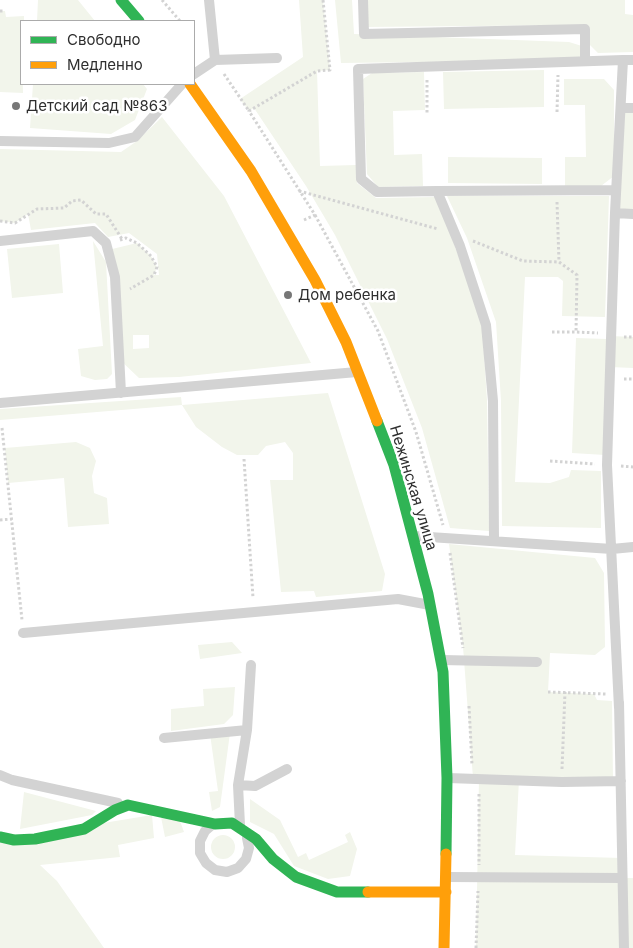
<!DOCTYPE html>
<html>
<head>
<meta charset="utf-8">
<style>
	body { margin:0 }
	#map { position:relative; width:633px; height:948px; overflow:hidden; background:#fff; font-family:Inter,sans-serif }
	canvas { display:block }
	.legend { position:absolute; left:20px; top:20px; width:175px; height:65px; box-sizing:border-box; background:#fff; border:1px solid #ababab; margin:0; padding:6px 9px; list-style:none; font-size:15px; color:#2e2e2e }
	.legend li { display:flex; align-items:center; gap:10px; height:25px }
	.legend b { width:25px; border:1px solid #ababab }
</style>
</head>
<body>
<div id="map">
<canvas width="633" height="948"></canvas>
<ul class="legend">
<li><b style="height:6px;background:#30b455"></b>Свободно</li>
<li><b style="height:6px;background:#ff9f0a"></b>Медленно</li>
</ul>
</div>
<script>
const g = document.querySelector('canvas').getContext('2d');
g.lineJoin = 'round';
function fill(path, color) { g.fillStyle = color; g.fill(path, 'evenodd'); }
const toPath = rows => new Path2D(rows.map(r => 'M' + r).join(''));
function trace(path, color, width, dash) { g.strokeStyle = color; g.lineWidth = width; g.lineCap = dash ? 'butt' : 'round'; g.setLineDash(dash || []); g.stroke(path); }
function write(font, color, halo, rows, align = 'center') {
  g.font = font + ' Inter,sans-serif'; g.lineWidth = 5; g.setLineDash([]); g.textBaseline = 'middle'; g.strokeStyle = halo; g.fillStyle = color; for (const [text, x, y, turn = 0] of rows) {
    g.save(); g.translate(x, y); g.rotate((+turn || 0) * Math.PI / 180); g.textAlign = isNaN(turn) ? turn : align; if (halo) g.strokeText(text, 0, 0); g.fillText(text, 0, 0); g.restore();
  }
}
fill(toPath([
	[38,0,78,0,95,21,37,21],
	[299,0,323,0,330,70,317,71,320,166,356,165,357,183,376,198,436,197,452,238,482,323,487,400,489,531,450,528,422,428,387,339,335,235,306,186,254,108,249,111,240,99,303,57],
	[335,0,352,0,354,34,569,42,585,47,585,60,341,63],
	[363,0,625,0,625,14,633,15,633,52,598,53,588,43,587,25,363,27],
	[0,11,5,11,6,17,24,16,24,21,21,21,23,93,0,92],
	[544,70,544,107,444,109,443,72],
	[424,72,425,110,393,111,394,155,422,154,423,186,378,187,367,174,363,79,372,73],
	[564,79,604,79,614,90,614,176,601,186,565,186,565,157,586,157,585,105,564,105],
	[33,84,143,84,147,89,135,120,111,134,30,128],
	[621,108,633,108,633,214,615,213],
	[162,117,224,196,311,363,179,377,139,378,119,359,108,250,137,243,151,256,157,267,154,275,159,275,157,254,129,233,108,237,95,223,31,230,28,214,15,223,0,221,0,149,121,152,137,141],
	[149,335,149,348,133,349,133,335],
	[448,157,542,158,542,184,448,183],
	[447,196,609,196,605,317,562,316,563,281,558,277,525,277,515,482,550,483,569,477,571,470,601,471,601,528,502,526,501,401,496,322,467,238],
	[93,241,106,262,112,374,107,379,95,380,81,376,78,349,103,346],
	[59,244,63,293,12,298,7,249],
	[611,336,633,337,633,368,610,367],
	[576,338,607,339,605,455,572,453],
	[328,393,385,574,382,591,316,597,314,591,281,592,270,480,293,480,293,453,285,442,266,446,258,455,237,455,222,447,196,427,182,405,0,420,0,409,181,397,182,405],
	[76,442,90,448,96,461,92,476,94,493,107,498,109,524,68,527,64,478,8,483,5,448],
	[449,544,595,558,604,573,605,647,595,655,550,653,548,692,594,694,597,700,612,701,613,781,519,780,515,855,622,858,622,878,633,878,633,948,476,948,479,778,473,778,463,647],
	[232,642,242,653,200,659,198,645],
	[235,687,233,715,224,724,171,731,171,709,204,706,203,689],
	[230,733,220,807,212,811,209,792,218,791,210,734],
	[24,792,96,811,92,815,20,829],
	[250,799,280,820,298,857,306,853,309,860,348,842,345,835,350,832,357,849,350,876,328,879,294,866,274,834,250,822],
	[152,815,154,838,118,845,120,857,40,865,57,881,104,948,0,948,0,840],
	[161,817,180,821,184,832,165,837],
	'211 847a12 12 0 1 1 24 0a12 12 0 1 1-24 0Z'
]), '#f2f5eb');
trace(toPath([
	[162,0,180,21],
	[0,11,5,11],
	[224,74,249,111],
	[427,80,427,114],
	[557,112,558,75],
	[299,191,438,229],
	[557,202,559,262],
	[315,215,378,331,416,432,443,525],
	[304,220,315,215,249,111,317,71,330,70,323,0],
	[0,221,15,223,37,209,64,208,72,201,81,200,96,214,106,214,122,239],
	[120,240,126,238,137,243,151,256,157,267,154,275,130,289],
	[473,241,523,261,559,262,577,275,576,332,598,333],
	[552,332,576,332],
	[624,337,633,337],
	[624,379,633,379],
	[2,428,22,620],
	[244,459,253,598],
	[550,461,595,464],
	[621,466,633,467],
	[0,520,12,519],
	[450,553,463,648],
	[548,692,606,694],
	[469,706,472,765],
	[562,769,565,692],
	[479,794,479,865],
	[476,948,478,891]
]), '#d3d3d3', 3, [2.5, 2.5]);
trace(toPath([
	[209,0,215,60],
	[363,0,364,34,585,29,585,60],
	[194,74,215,60,277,58],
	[621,108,633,108],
	[0,141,109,143,135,137,182,84],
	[437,191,616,190],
	[615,213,633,214],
	[0,241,93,231,106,243,115,277,121,393],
	[0,403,357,372],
	[414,536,612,549,633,547],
	[494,540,493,401,486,325,460,246,437,191,377,192,361,179,358,69,623,60],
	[23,633,398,599,430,605],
	[442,660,537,662],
	[619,702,624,948],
	[619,708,607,465,615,213,623,60,633,60],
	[164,738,247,730],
	[0,775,12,780,118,803],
	[448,778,562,782,621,781],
	[238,785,255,786,287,769],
	[212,825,205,831,200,841,200,853,206,863,215,870,227,872,238,868,246,859,249,848,247,838],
	[240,825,238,785,247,730,251,665],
	[447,877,622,878]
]), '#d3d3d3', 10);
trace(toPath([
	[121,0,139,21],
	[377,421,394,465,428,594,443,672,447,778,446,854],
	[0,837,14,840,35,839,84,829,115,810,128,805,215,824,232,823,256,839,273,859,296,877,337,892,368,892]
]), '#30b455', 11);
trace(toPath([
	[190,84,251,171,315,280,346,342,377,421],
	[368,892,446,892],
	[444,948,446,854]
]), '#ff9f0a', 11);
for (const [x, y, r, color] of [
	[16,106,5,"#777"],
	[288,295,5,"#777"]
]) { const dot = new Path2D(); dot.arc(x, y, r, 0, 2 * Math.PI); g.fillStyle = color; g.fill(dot); trace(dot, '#fff', 2); }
write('15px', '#2e2e2e', '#fff', [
	["Детский сад №863",26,106],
	["Дом ребенка",298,295]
], 'left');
write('15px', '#2e2e2e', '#fff', [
	["Нежинская улица",413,488,73]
]);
</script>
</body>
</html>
